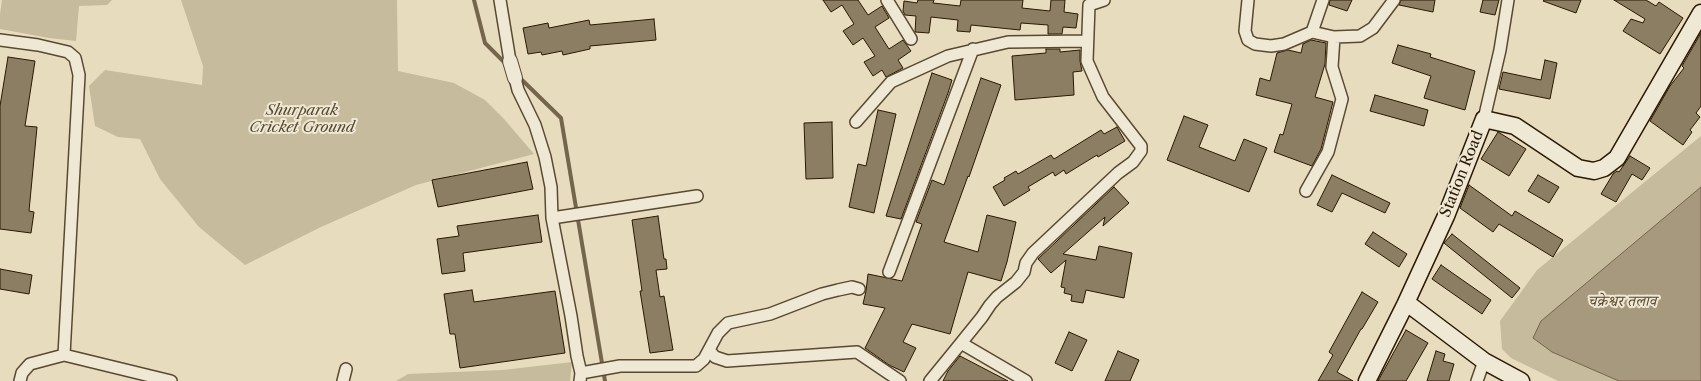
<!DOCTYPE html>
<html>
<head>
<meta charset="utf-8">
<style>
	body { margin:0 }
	canvas { display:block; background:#e7dcbd }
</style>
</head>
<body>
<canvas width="1701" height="381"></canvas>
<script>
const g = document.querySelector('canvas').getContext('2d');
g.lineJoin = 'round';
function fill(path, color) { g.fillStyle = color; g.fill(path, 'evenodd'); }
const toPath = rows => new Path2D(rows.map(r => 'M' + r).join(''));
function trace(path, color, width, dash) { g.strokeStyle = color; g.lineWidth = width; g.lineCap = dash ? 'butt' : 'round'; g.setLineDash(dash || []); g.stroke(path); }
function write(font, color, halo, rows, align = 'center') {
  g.font = font + ' "Libre Caslon Text","Noto Serif Devanagari",serif'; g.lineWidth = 4; g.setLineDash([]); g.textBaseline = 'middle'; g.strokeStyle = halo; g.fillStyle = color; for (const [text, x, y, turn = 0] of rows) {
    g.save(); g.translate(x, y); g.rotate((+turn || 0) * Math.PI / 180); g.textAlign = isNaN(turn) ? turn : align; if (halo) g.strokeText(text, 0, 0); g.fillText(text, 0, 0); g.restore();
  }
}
fill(toPath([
	[2,0,112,0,107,5,79,6,76,41,49,38,0,29,0,14],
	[181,0,397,0,398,71,454,83,485,100,504,119,534,154,416,185,321,227,245,265,199,227,160,179,140,139,118,137,95,126,89,86,105,70,202,85,203,66],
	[1701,136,1701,381,1558,381,1511,358,1502,349,1500,321,1537,270],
	[572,362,570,381,396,381,408,374,503,370]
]), '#c7bb9d');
const water = toPath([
	[1701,187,1701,381,1619,381,1552,352,1533,338,1541,321,1701,187]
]);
fill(water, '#a7997d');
trace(water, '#75654c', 1);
trace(toPath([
	[474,0,485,43,505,63],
	[519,77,561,118,605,381]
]), '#75654c', 4);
const building = toPath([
	[823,0,858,0,868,15,882,6,889,18,875,27,889,49,903,40,911,51,898,60,903,68,886,77,882,70,873,76,864,62,875,56,863,38,853,45,843,31,854,24,842,5,831,12,823,0],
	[918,0,934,0,933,3,960,6,961,0,1023,0,1022,8,1050,11,1051,0,1065,0,1064,12,1078,14,1076,28,1063,27,1062,34,1048,34,1048,25,1021,23,1020,30,971,25,970,32,957,31,958,20,931,17,929,33,915,32,916,16,905,15,903,11,904,1,917,3,918,0],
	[1330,0,1352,0,1347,11,1329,5,1330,0],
	[1401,0,1435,0,1433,12,1399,5,1401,0],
	[1483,0,1499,0,1495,15,1480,12,1483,0],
	[1544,0,1581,0,1576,13,1543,1,1544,0],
	[1614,0,1646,0,1656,6,1659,2,1683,18,1660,54,1623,31,1631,19,1643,23,1645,19,1614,0],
	[654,19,656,40,590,46,590,49,563,55,562,51,542,55,541,52,528,54,523,28,548,23,549,28,589,20,590,25,654,19],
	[1701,33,1701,106,1696,113,1700,117,1690,130,1692,132,1683,145,1650,121,1670,86,1684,68,1682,66,1701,33],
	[1311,40,1326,43,1325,64,1315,97,1333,102,1321,149,1312,166,1274,152,1280,134,1283,135,1292,104,1256,95,1260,78,1270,81,1277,53,1288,50,1301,53,1303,44,1311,40],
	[1398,45,1431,54,1430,57,1475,71,1465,110,1424,98,1431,76,1392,63,1398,45],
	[1046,49,1060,49,1060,52,1080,50,1080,61,1082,71,1073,72,1074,95,1015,100,1012,56,1046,53,1046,49],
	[8,57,35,61,25,126,37,127,29,211,34,212,31,233,0,229,0,106,8,57],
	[1545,60,1557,63,1550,99,1499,89,1503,72,1541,80,1545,60],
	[932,73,952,80,948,93,901,219,886,216,932,73],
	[981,78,1001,85,969,177,968,176,944,242,978,252,987,215,1016,222,1007,262,1001,281,968,272,950,334,912,324,903,342,916,348,904,372,889,365,865,348,885,308,863,304,866,291,868,274,902,281,922,224,916,222,932,180,944,185,981,78],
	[1375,95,1428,110,1424,126,1370,111,1375,95],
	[878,110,896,114,874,213,849,207,858,164,866,166,878,110],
	[1184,116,1208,125,1199,147,1235,161,1244,139,1267,148,1249,192,1167,160,1184,116],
	[832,122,833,178,806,179,804,123,832,122],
	[1117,127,1125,141,1098,157,1097,155,1066,174,1064,170,1055,176,1053,172,1028,187,1030,190,1004,206,993,187,1005,180,1004,178,1016,171,1018,174,1051,155,1054,159,1101,130,1104,134,1117,127],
	[1498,132,1526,149,1509,176,1481,159,1498,132],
	[1630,156,1650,168,1642,180,1632,174,1616,202,1601,194,1613,174,1617,171,1619,172,1630,156],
	[527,162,533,189,438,207,432,180,527,162],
	[1332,175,1390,203,1385,213,1342,193,1332,212,1317,205,1332,175],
	[1538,175,1559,187,1549,203,1528,191,1538,175],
	[1469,185,1512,216,1515,211,1563,240,1553,257,1499,224,1493,232,1460,208,1469,185],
	[1114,187,1129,203,1103,226,1105,217,1063,254,1096,260,1099,246,1132,253,1124,298,1086,290,1083,303,1071,301,1072,295,1064,293,1065,288,1061,287,1066,260,1051,273,1038,259,1114,187],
	[538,215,542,242,463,253,465,271,442,274,437,239,459,236,457,226,538,215],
	[658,216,664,259,666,259,667,269,656,270,660,297,664,296,673,350,650,353,640,291,642,291,632,220,658,216],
	[1373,232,1407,254,1399,267,1365,244,1373,232],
	[1452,234,1520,288,1512,298,1444,243,1452,234],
	[1441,265,1491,300,1482,314,1432,279,1441,265],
	[0,269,32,275,29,294,0,289,0,269],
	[472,290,474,302,555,291,565,353,460,368,455,334,450,334,444,294,472,290],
	[1362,292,1378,302,1362,329,1361,329,1337,372,1353,381,1318,381,1333,355,1329,352,1362,292],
	[1406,330,1428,343,1406,381,1378,381,1406,330],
	[1069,332,1087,340,1072,371,1055,363,1069,332],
	[1118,351,1139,360,1130,381,1105,381,1118,351],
	[1436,351,1445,354,1443,361,1454,364,1449,381,1427,381,1436,351],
	[960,356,1008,381,943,381,948,371,960,356]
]);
fill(building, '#8c7e63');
trace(building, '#2a1802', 1);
const minor = toPath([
	[500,0,510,61],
	[887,0,911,39],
	[1248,0,1245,31,1248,40,1255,44,1271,46,1284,44,1312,32,1323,0],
	[1312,32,1334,37,1360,36,1373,28,1394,0],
	[0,40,38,45,68,52,75,58,79,75,64,355,30,364,22,373,20,381],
	[515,78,518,90,535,125,545,157,551,187,552,218,571,316,577,356,581,373,580,381],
	[1484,119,1500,50,1508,0],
	[856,122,891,82,948,56,1008,42,1087,41],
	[1306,191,1328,152,1342,99,1332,67,1334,37],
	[552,218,697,196],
	[889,272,973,49],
	[709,350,715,357,727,361,857,352,900,381],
	[64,355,171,381],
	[581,373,620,366,696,366,704,359,718,333,728,323,770,314,822,294,838,290,852,287,859,289],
	[343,381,346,369],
	[930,381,961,343],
	[1026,381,961,343,982,317,990,305,997,297,1016,282,1024,272,1026,263,1033,253,1118,173,1133,162,1141,151,1141,146,1103,97,1087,61,1089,5,1104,0],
	[1477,381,1484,361]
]);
const tertiary = toPath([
	[510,61,515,78]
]);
const secondary = toPath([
	[1407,303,1484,361,1521,381],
	[1367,381,1405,305,1446,216,1484,119,1515,126,1578,168,1594,171,1604,168,1617,158,1701,13]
]);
trace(minor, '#594931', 14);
trace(tertiary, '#594931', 16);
trace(secondary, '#2a1802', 19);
trace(minor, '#efe8d4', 11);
trace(tertiary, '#efe8d4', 14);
trace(secondary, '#efe8d4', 16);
write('italic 15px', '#594930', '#efe8d4', [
	["Shurparak",302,111],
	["Cricket Ground",302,128],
	["चक्रेश्वर तलाव",1622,302]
]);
write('15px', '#2a1802', '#efe8d4', [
	["Station Road",1462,174,-68]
]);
</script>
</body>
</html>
